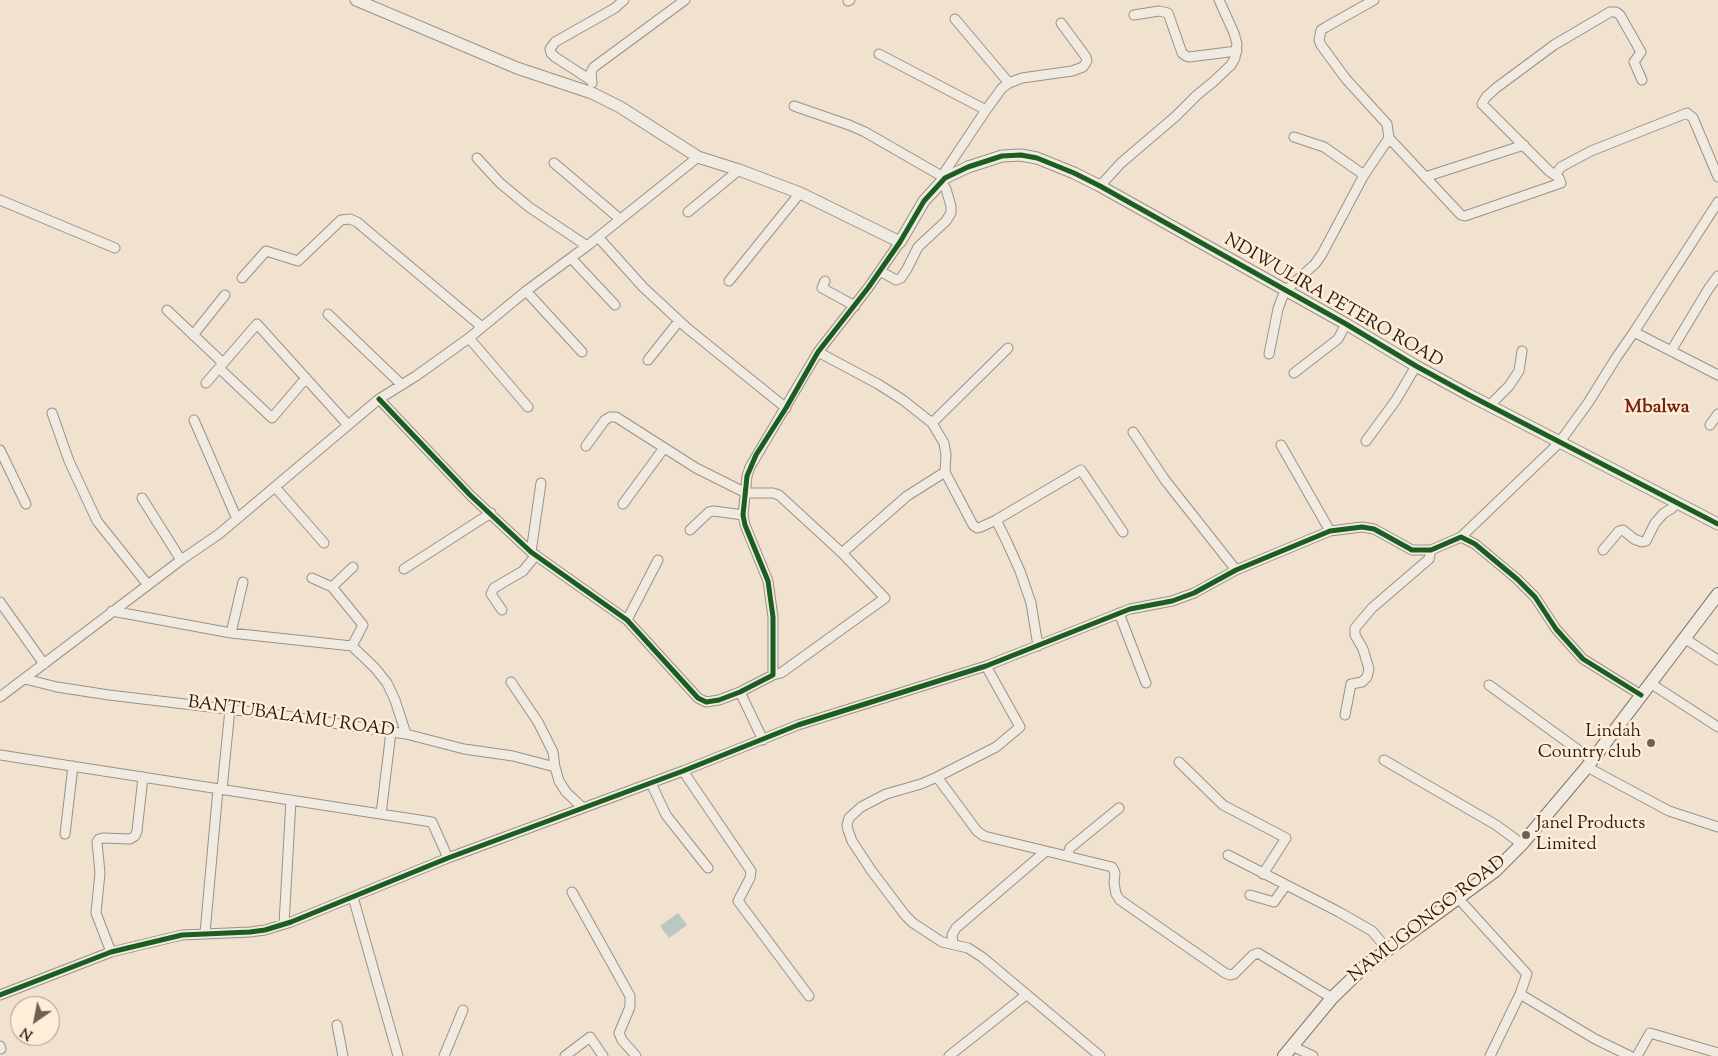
<!DOCTYPE html>
<html>
<head>
<meta charset="utf-8">
<style>
	body { margin:0 }
	#map { position:relative; width:1718px; height:1056px; overflow:hidden; background:#f0e2cf; font-family:"Sorts Mill Goudy",serif }
	canvas { display:block }
	.north { position:absolute; left:10px; top:996px; width:50px; height:50px; box-sizing:border-box; background:#feedd7; border:1px solid #aa9889; border-radius:50%; rotate:213deg; font-size:14px; font-weight:700; line-height:20px; text-align:center; color:#2b1913 }
	.north::after { content:''; display:block; margin:auto; width:18px; height:22px; background:#705f55; clip-path:polygon(50% 0,100% 100%,50% 72%,0 100%) }
</style>
</head>
<body>
<div id="map">
<canvas width="1718" height="1056"></canvas>
<div class="north">N</div>
</div>
<script>
const g = document.querySelector('canvas').getContext('2d');
g.lineJoin = 'round';
function fill(path, color) { g.fillStyle = color; g.fill(path, 'evenodd'); }
const toPath = rows => new Path2D(rows.map(r => 'M' + r).join(''));
function trace(path, color, width, dash) { g.strokeStyle = color; g.lineWidth = width; g.lineCap = dash ? 'butt' : 'round'; g.setLineDash(dash || []); g.stroke(path); }
function write(font, color, halo, rows, align = 'center') {
  g.font = font + ' "Sorts Mill Goudy",serif'; g.lineWidth = 5; g.setLineDash([]); g.textBaseline = 'middle'; g.strokeStyle = halo; g.fillStyle = color; for (const [text, x, y, turn = 0] of rows) {
    g.save(); g.translate(x, y); g.rotate((+turn || 0) * Math.PI / 180); g.textAlign = isNaN(turn) ? turn : align; if (halo) g.strokeText(text, 0, 0); g.fillText(text, 0, 0); g.restore();
  }
}
fill(toPath([
	[678,913,687,925,669,938,660,926]
]), '#b9c8c1');
const minor = toPath([
	[848,1,850,0],
	[1134,15,1159,11,1168,13,1182,53,1186,56,1189,57,1237,51],
	[955,19,1009,83],
	[879,54,986,110],
	[592,81,555,57,551,53,550,49,555,42,615,8,624,0],
	[592,83,591,72,594,67,685,0],
	[794,106,849,125,865,132,945,178],
	[1294,137,1324,147,1364,175],
	[1389,138,1461,215,1465,216,1561,183,1559,178,1549,171,1482,104,1486,97,1496,88,1554,45,1610,12,1616,12,1620,15,1641,52,1634,62,1642,80],
	[477,158,500,183,529,207,587,246],
	[554,163,620,219],
	[1555,175,1561,167,1591,151,1687,113,1693,118,1718,177],
	[942,176,986,110,1002,88,1009,83,1022,78,1072,71,1083,67,1087,61,1086,57,1061,23],
	[1425,177,1524,145],
	[1100,186,1121,163,1176,116,1197,95,1213,82,1231,65,1235,58,1237,44,1234,33,1219,0],
	[0,200,115,248],
	[688,212,739,170],
	[598,237,643,287,687,328,786,408],
	[571,258,615,305],
	[880,271,896,280,901,278,907,269,918,247,946,221,951,213,951,206,946,189,941,183],
	[242,278,266,251,298,261,341,220,350,219,357,222,482,327],
	[729,281,800,193],
	[825,281,822,288,855,306],
	[526,291,582,352],
	[167,310,223,363],
	[328,314,402,385],
	[1634,332,1718,202],
	[193,335,225,295],
	[469,338,528,407],
	[1671,351,1709,288,1718,276],
	[818,352,878,384,903,400,932,423,944,443,946,455,945,472],
	[1269,354,1278,309,1282,298,1286,290,1315,264,1322,254,1364,175,1389,138,1387,124,1346,79,1321,45,1319,40,1321,30,1326,27,1374,0],
	[648,360,679,321],
	[219,368,272,418,306,378],
	[1294,373,1338,339,1346,324],
	[206,383,257,324,348,425],
	[379,399,470,495,531,552,627,620,698,698,706,702,719,700,740,692,773,675,773,617,768,581,745,525,743,515,747,476,750,467,818,352,868,288,900,242],
	[1489,406,1509,386,1519,371,1522,351],
	[52,413,69,461,97,521,148,585],
	[194,420,237,519],
	[932,423,1008,348],
	[1710,425,1718,414],
	[1133,432,1165,480,1236,570],
	[1366,441,1396,400,1416,366],
	[1281,445,1330,531],
	[586,446,605,420,610,417,616,417,696,468,746,493,773,493,779,495,842,553,907,496,945,472,973,525,977,528,981,527,996,520,1006,540,1020,571,1031,603,1038,646],
	[0,450,26,504],
	[275,487,324,543],
	[142,498,181,560],
	[623,504,664,448],
	[996,520,1081,470,1123,532],
	[690,530,709,512,714,511,743,515],
	[1461,537,1559,443,1588,403,1616,358,1634,332,1718,375],
	[1603,550,1619,531,1623,530,1634,539,1642,542,1646,541,1655,523,1664,513,1671,509,1677,503],
	[531,552,541,483],
	[404,569,491,513],
	[312,578,332,587,363,625,352,646],
	[332,587,353,567],
	[0,602,44,664],
	[502,610,491,594,494,588,523,571,536,555],
	[112,611,231,633,352,646,375,668,387,683,395,700,406,734],
	[1119,613,1146,683],
	[627,620,658,560],
	[231,633,243,582],
	[1684,638,1718,660],
	[986,666,1020,727,996,747,937,777,921,784,886,794,861,807,849,818,847,825,848,830,852,841,871,870,905,915,913,923,942,942,968,948,982,957,1100,1056],
	[773,675,781,673,885,598,842,553],
	[25,679,57,687,109,695,286,716,406,734,464,749,513,756,555,767],
	[511,682,538,722,553,752,555,767,559,781,566,792,583,808],
	[1650,683,1718,727],
	[1489,685,1592,760],
	[740,692,763,740],
	[0,697,181,560,219,534,379,399,416,376,469,338,526,291,587,246,698,157],
	[1345,715,1351,684,1362,682,1367,677,1369,669,1363,649,1355,635,1355,628,1372,608,1429,559,1431,550],
	[0,755,432,822,448,858],
	[1384,760,1496,825,1522,844],
	[1179,762,1223,805,1286,838,1263,874],
	[1587,767,1669,811,1718,827],
	[683,771,751,871,750,878,738,901,809,996],
	[937,777,977,831,984,836,1112,867,1115,873,1114,883,1116,894,1120,900,1225,973,1230,975,1234,974,1253,955,1258,953,1332,998],
	[651,783,666,815,708,868],
	[222,789,230,709],
	[381,814,391,732],
	[65,834,73,766],
	[1228,855,1339,912,1372,931,1388,950],
	[1067,856,1070,848,1119,808],
	[572,892,630,996,630,1007,619,1033,622,1040,636,1056],
	[1250,895,1274,902,1286,885],
	[353,897,398,1056],
	[1458,898,1527,974,1520,994,1490,1056],
	[284,924,291,800],
	[205,933,218,789],
	[953,944,952,935,956,928,1046,851],
	[111,952,96,913,100,873,97,842,99,839,103,838,130,839,135,836,137,831,143,777],
	[1520,994,1595,1039,1630,1056],
	[0,995,111,952,182,935,250,932,265,930,291,922,448,858,683,771,798,725,986,666,1130,609,1172,601,1194,593,1236,570,1330,531,1362,527,1374,529,1412,550,1431,550,1461,537,1475,544,1517,579,1535,597,1556,629,1583,659,1641,695],
	[337,1025,343,1056],
	[0,1046,1,1049],
	[1292,1046,1313,1056],
	[444,1056,463,1010],
	[565,1056,590,1037,603,1056],
	[949,1056,1026,995],
	[1637,1056,1650,1033,1718,1053]
]);
const tertiary = toPath([
	[356,0,517,68,592,93,620,107,698,157,739,170,800,193,900,242,924,201,945,178,968,167,1002,156,1021,155,1037,158,1074,173,1100,186,1346,324,1416,366,1469,395,1718,524]
]);
const secondary = toPath([
	[1284,1056,1332,998,1364,967,1495,871,1522,844,1587,767,1718,594]
]);
trace(minor, '#9b9186', 11);
trace(tertiary, '#9b9186', 13);
trace(secondary, '#7f766c', 14);
trace(minor, '#f1eae1', 9);
trace(tertiary, '#f1eae1', 11);
trace(secondary, '#f1eae1', 12);
trace(toPath([
	[379,399,470,495,531,552,627,620,698,698,706,702,719,700,740,692,773,675,773,617,768,581,745,525,743,515,747,476,756,455,786,408,818,352,868,288,900,242,924,201,945,178,968,167,1002,156,1021,155,1037,158,1074,173,1100,186,1346,324,1416,366,1469,395,1718,524],
	[0,995,111,952,182,935,250,932,265,930,291,922,448,858,683,771,798,725,986,666,1130,609,1172,601,1194,593,1236,570,1330,531,1362,527,1374,529,1412,550,1431,550,1461,537,1475,544,1517,579,1535,597,1556,629,1583,659,1641,695]
]), '#1b5e20', 5);
for (const [x, y, r, color] of [
	[1651,743,5,"#705f55"],
	[1526,835,5,"#705f55"]
]) { const dot = new Path2D(); dot.arc(x, y, r, 0, 2 * Math.PI); g.fillStyle = color; g.fill(dot); trace(dot, '#feedd7', 2); }
write('18px', '#2b1913', '#feedd7', [
	["NDIWULIRA PETERO ROAD",1333,302,30],
	["BANTUBALAMU ROAD",291,718,8],
	["NAMUGONGO ROAD",1428,920,-38]
]);
write('18px', '#2b1913', '#feedd7', [
	["Lindah",1641,733],
	["Country club",1641,754],
	["Janel Products",1536,825,"left"],
	["Limited",1536,846,"left"]
], 'right');
write('bold 19px', '#7a1f14', '#feedd7', [
	["Mbalwa",1657,409]
]);
</script>
</body>
</html>
